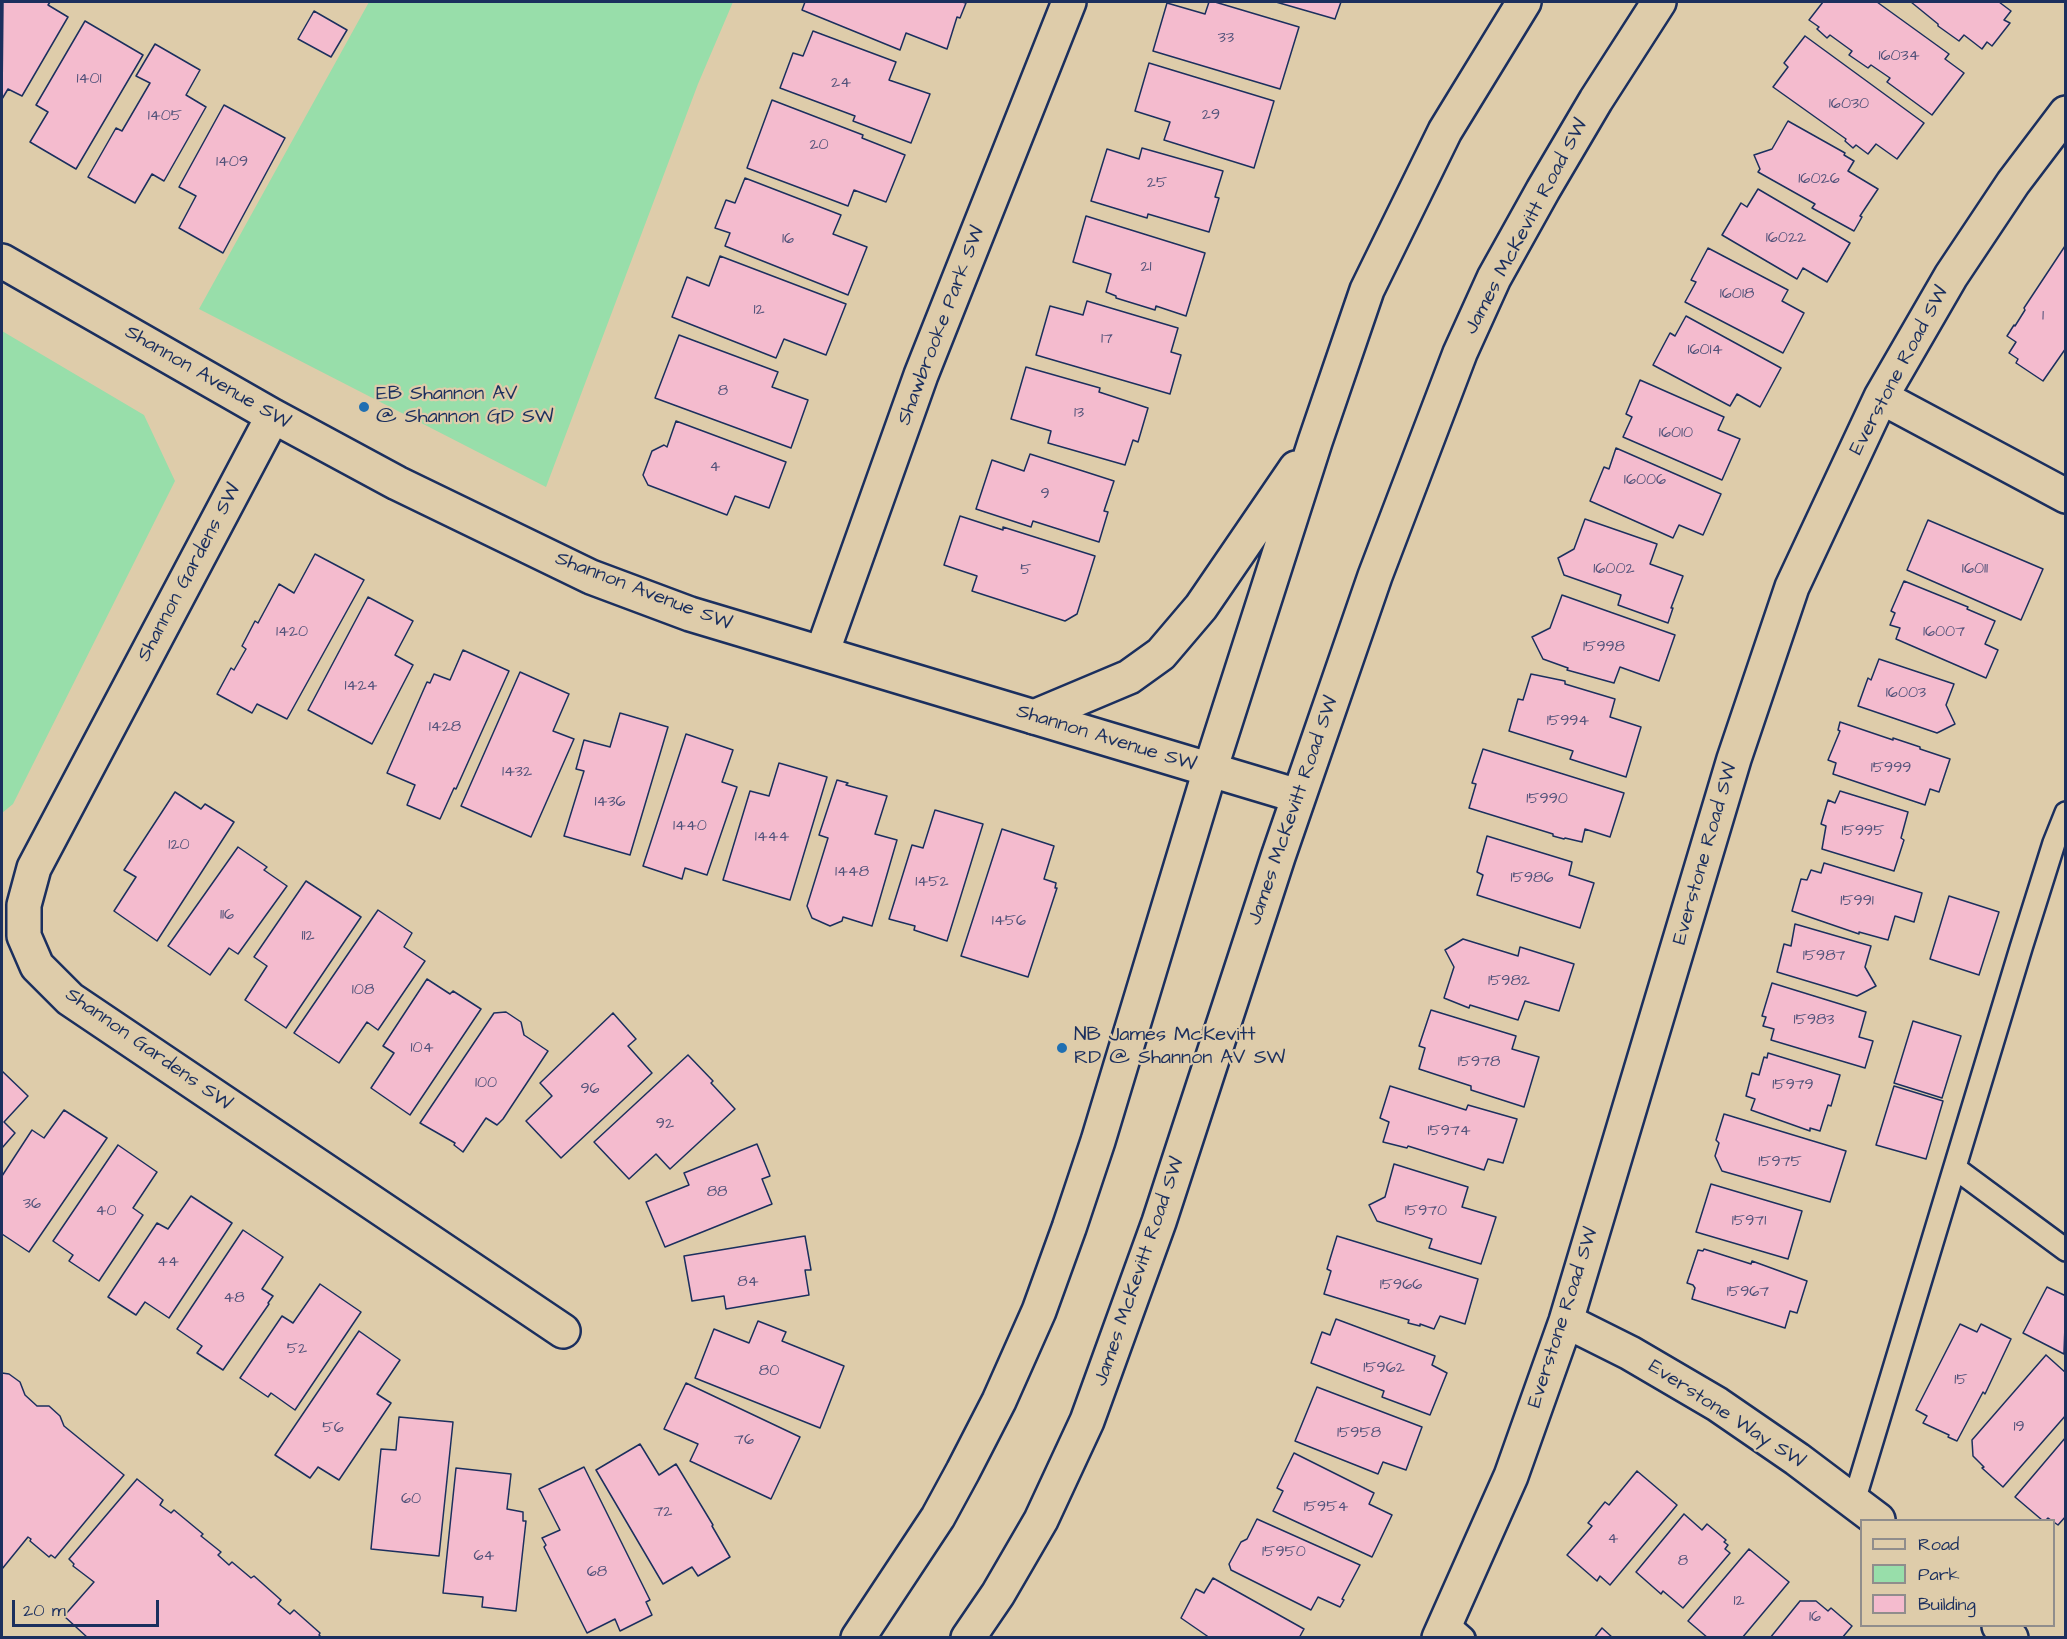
<!DOCTYPE html>
<html>
<head>
<meta charset="utf-8">
<style>
	body { margin:0 }
	#map { position:relative; width:2067px; height:1639px; overflow:hidden; background:#deccaa; font-family:"Architects Daughter",sans-serif }
	canvas { display:block }
	.frame { position:absolute; inset:0; border:3px solid #1b2f5e; pointer-events:none }
	.legend { position:absolute; left:1860px; top:1519px; width:195px; height:108px; box-sizing:border-box; background:#deccaa; border:2px solid #908d8c; margin:0; padding:8px 10px; list-style:none; font-size:18px; color:#1b2f5e }
	.legend li { display:flex; align-items:center; gap:12px; height:30px }
	.legend b { width:30px; border:2px solid #908d8c }
	.scale { position:absolute; left:12px; top:1600px; width:147px; height:27px; box-sizing:border-box; border:3px solid #1b2f5e; border-top:0; padding-left:8px; font-size:18px; line-height:21px; white-space:nowrap; color:#1b2f5e; -webkit-text-stroke:4px #deccaa; paint-order:stroke }
</style>
</head>
<body>
<div id="map">
<canvas width="2067" height="1639"></canvas>
<div class="frame"></div>
<ul class="legend">
<li><b style="height:8px;background:#deccaa"></b>Road</li>
<li><b style="height:16px;background:#98deaa"></b>Park</li>
<li><b style="height:16px;background:#f4bbce"></b>Building</li>
</ul>
<div class="scale">20 m</div>
</div>
<script>
const g = document.querySelector('canvas').getContext('2d');
g.lineJoin = 'round';
function fill(path, color) { g.fillStyle = color; g.fill(path, 'evenodd'); }
const toPath = rows => new Path2D(rows.map(r => 'M' + r).join(''));
function trace(path, color, width, dash) { g.strokeStyle = color; g.lineWidth = width; g.lineCap = dash ? 'butt' : 'round'; g.setLineDash(dash || []); g.stroke(path); }
function write(font, color, halo, rows, align = 'center') {
  g.font = font + ' "Architects Daughter",sans-serif'; g.lineWidth = 4.5; g.setLineDash([]); g.textBaseline = 'middle'; g.strokeStyle = halo; g.fillStyle = color; for (const [text, x, y, turn = 0] of rows) {
    g.save(); g.translate(x, y); g.rotate((+turn || 0) * Math.PI / 180); g.textAlign = isNaN(turn) ? turn : align; if (halo) g.strokeText(text, 0, 0); g.fillText(text, 0, 0); g.restore();
  }
}
fill(toPath([
	[369,2,733,2,698,84,546,487,199,309],
	[2,331,144,415,175,481,13,804,2,813]
]), '#98deaa');
const building = toPath([
	[3,2,50,2,48,5,68,17,22,96,8,89,2,99,3,2],
	[805,2,962,2,966,3,960,18,957,17,947,49,906,33,900,50,802,10,805,2],
	[1209,2,1215,2,1299,27,1280,89,1153,51,1167,3,1205,14,1209,2],
	[1276,2,1341,2,1335,19,1276,2],
	[1823,2,1877,2,1949,54,1945,59,1964,73,1932,115,1887,82,1890,78,1871,65,1868,68,1849,55,1852,51,1830,35,1827,38,1817,29,1819,27,1809,20,1823,2],
	[1911,2,1999,2,2011,11,2004,20,2010,23,1992,46,1987,42,1982,49,1964,35,1959,41,1938,26,1938,24,1911,2],
	[314,11,347,30,331,57,298,39,314,11],
	[85,21,143,55,76,169,30,142,48,112,36,105,85,21],
	[813,31,896,62,889,80,930,94,911,143,853,121,855,116,780,88,793,53,803,56,813,31],
	[1805,36,1924,123,1897,159,1876,144,1868,154,1856,145,1853,148,1845,141,1846,139,1773,87,1788,67,1784,63,1805,36],
	[155,44,200,70,186,95,206,107,164,181,152,174,135,203,88,177,116,128,122,131,150,83,136,76,155,44],
	[1149,63,1274,101,1254,168,1164,140,1170,122,1135,111,1149,63],
	[772,100,863,135,862,138,905,155,886,202,854,190,848,206,747,168,772,100],
	[224,105,285,138,223,253,179,228,196,196,179,187,224,105],
	[1788,121,1845,153,1844,155,1854,161,1848,171,1878,189,1860,216,1862,217,1854,231,1812,208,1815,204,1758,172,1760,169,1754,155,1772,149,1788,121],
	[1142,148,1223,171,1215,197,1219,198,1209,232,1148,214,1147,218,1091,201,1107,149,1139,159,1142,148],
	[745,178,841,215,833,234,867,247,848,295,725,246,730,233,715,228,726,200,735,203,745,178],
	[1758,189,1850,243,1827,282,1803,268,1797,279,1722,235,1741,203,1747,207,1758,189],
	[1086,216,1205,253,1186,316,1156,306,1155,310,1116,298,1116,296,1106,292,1111,274,1073,262,1086,216],
	[2065,246,2066,348,2043,381,2016,363,2018,359,2009,353,2016,342,2007,336,2014,325,2015,326,2025,310,2024,308,2065,246],
	[1708,248,1788,290,1782,301,1804,313,1783,353,1685,302,1696,282,1691,280,1708,248],
	[720,256,846,304,826,355,784,339,776,358,672,317,687,277,709,286,720,256],
	[1087,301,1178,328,1171,352,1181,355,1170,394,1036,355,1050,306,1083,315,1087,301],
	[1686,316,1781,368,1760,407,1737,394,1730,406,1653,365,1670,333,1675,336,1686,316],
	[679,335,778,372,772,387,808,400,791,448,655,398,679,335],
	[1026,367,1100,388,1099,392,1148,408,1138,442,1133,440,1125,465,1048,443,1051,431,1011,419,1026,367],
	[1640,380,1724,417,1718,430,1740,439,1722,480,1623,437,1632,417,1626,414,1640,380],
	[676,421,786,462,769,508,735,496,727,515,648,485,643,475,652,451,664,445,667,447,676,421],
	[1616,448,1721,494,1703,535,1679,525,1673,538,1590,501,1604,467,1609,469,1616,448],
	[1030,454,1114,481,1104,511,1108,512,1099,542,1033,521,1031,527,976,509,992,460,1024,471,1030,454],
	[960,516,1003,530,1003,527,1095,556,1077,614,1065,621,972,591,977,576,944,565,960,516],
	[1585,519,1657,544,1650,564,1683,576,1671,608,1673,608,1668,623,1618,605,1621,595,1564,575,1558,558,1574,549,1585,519],
	[1928,520,2043,569,2021,620,1907,570,1928,520],
	[315,554,364,580,287,719,257,704,252,713,217,694,231,668,234,670,246,649,242,646,255,621,258,623,279,584,294,593,315,554],
	[1904,581,1968,607,1967,609,1995,621,1985,644,1998,650,1986,678,1896,639,1900,628,1890,625,1895,613,1891,611,1904,581],
	[1562,595,1675,635,1659,681,1620,667,1614,683,1567,670,1568,668,1543,659,1532,637,1550,628,1562,595],
	[368,597,413,621,395,655,413,665,372,744,308,710,368,597],
	[463,650,509,671,456,789,454,788,440,819,407,805,415,785,387,773,427,682,430,683,434,674,450,680,463,650],
	[1879,659,1954,684,1946,705,1955,724,1937,733,1858,706,1868,678,1871,680,1879,659],
	[520,672,569,694,553,731,574,739,531,837,461,806,520,672],
	[1531,674,1565,681,1565,684,1615,699,1610,717,1641,727,1626,777,1570,759,1573,751,1509,731,1518,699,1523,700,1531,674],
	[620,713,668,727,630,855,564,836,584,771,576,769,584,740,610,747,620,713],
	[1840,722,1893,740,1893,738,1920,747,1920,749,1950,759,1939,792,1930,789,1925,805,1833,774,1836,763,1828,760,1840,731,1838,730,1840,722],
	[686,734,733,750,722,782,737,787,707,875,685,868,682,879,643,866,686,734],
	[1483,749,1624,793,1610,837,1585,829,1582,842,1565,838,1564,839,1553,836,1553,834,1469,808,1476,784,1472,783,1483,749],
	[779,763,827,777,790,900,723,880,750,791,769,796,779,763],
	[837,780,848,783,846,785,887,796,875,834,897,840,872,926,843,917,842,921,830,926,812,918,807,906,828,838,819,835,837,780],
	[1840,791,1908,812,1901,838,1904,840,1894,871,1822,849,1826,826,1821,824,1828,800,1835,803,1840,791],
	[175,792,201,809,205,804,234,822,157,941,114,911,136,877,124,870,175,792],
	[935,810,983,824,947,941,914,930,915,926,889,919,912,845,923,848,935,810],
	[1002,829,1054,846,1044,879,1056,883,1055,888,1057,888,1028,977,961,956,1002,829],
	[1487,836,1572,862,1569,875,1594,883,1580,928,1477,895,1483,875,1477,872,1487,836],
	[238,847,267,867,264,870,287,886,238,954,229,948,210,975,168,946,238,847],
	[1824,863,1922,893,1914,922,1895,916,1888,940,1859,932,1859,934,1792,911,1801,879,1807,880,1811,870,1821,873,1824,863],
	[306,881,361,917,286,1028,245,1000,267,966,254,957,306,881],
	[1949,896,1999,912,1979,975,1930,959,1949,896],
	[378,910,412,933,404,947,425,961,378,1030,367,1022,339,1063,294,1033,378,910],
	[1795,924,1871,946,1865,967,1876,986,1857,996,1777,972,1784,944,1791,946,1795,924],
	[1463,939,1518,956,1520,947,1574,964,1559,1011,1525,1001,1518,1020,1470,1005,1469,1008,1444,998,1454,967,1445,950,1463,939],
	[427,979,450,994,453,991,481,1009,410,1115,371,1088,394,1053,383,1046,427,979],
	[1772,983,1866,1012,1859,1037,1873,1041,1865,1068,1771,1040,1774,1029,1763,1026,1766,1017,1762,1016,1772,983],
	[1431,1010,1516,1036,1512,1049,1539,1057,1524,1107,1471,1090,1471,1086,1419,1069,1425,1048,1419,1046,1431,1010],
	[506,1012,521,1022,524,1035,548,1051,503,1119,497,1125,486,1118,463,1152,454,1145,455,1143,420,1123,494,1013,506,1012],
	[613,1013,636,1039,628,1046,652,1073,561,1158,526,1121,552,1096,540,1083,613,1013],
	[1913,1021,1961,1036,1942,1098,1894,1083,1913,1021],
	[1768,1053,1840,1075,1831,1106,1828,1105,1820,1131,1810,1128,1810,1131,1751,1110,1755,1099,1746,1096,1752,1073,1759,1075,1764,1057,1767,1058,1768,1053],
	[688,1055,713,1081,711,1083,735,1109,670,1169,656,1154,629,1179,594,1142,688,1055],
	[2,1071,28,1096,4,1122,15,1133,2,1148,2,1071],
	[1390,1086,1466,1110,1468,1105,1517,1119,1503,1163,1488,1159,1484,1170,1408,1146,1407,1148,1383,1142,1389,1122,1380,1118,1390,1086],
	[1894,1086,1943,1101,1926,1159,1876,1145,1894,1086],
	[64,1110,107,1138,29,1252,2,1234,2,1176,32,1130,44,1138,64,1110],
	[1724,1114,1846,1151,1830,1202,1722,1171,1715,1156,1719,1143,1716,1140,1724,1114],
	[757,1144,770,1176,762,1179,772,1204,665,1247,646,1202,689,1185,684,1173,757,1144],
	[118,1145,157,1172,133,1208,143,1215,99,1281,69,1261,73,1255,53,1241,118,1145],
	[1394,1164,1468,1187,1462,1207,1496,1217,1481,1264,1429,1248,1432,1239,1377,1221,1369,1205,1385,1197,1394,1164],
	[1711,1184,1802,1211,1788,1259,1696,1232,1711,1184],
	[191,1196,232,1223,169,1318,145,1302,136,1315,108,1297,157,1223,168,1229,191,1196],
	[243,1230,283,1257,262,1289,273,1296,268,1303,269,1304,223,1370,197,1353,202,1346,177,1329,243,1230],
	[805,1236,811,1270,805,1270,809,1295,726,1309,724,1296,692,1301,684,1256,805,1236],
	[1337,1236,1478,1279,1465,1324,1440,1316,1434,1329,1420,1324,1420,1326,1408,1323,1409,1320,1324,1294,1331,1271,1327,1269,1337,1236],
	[1704,1249,1751,1264,1752,1261,1807,1281,1797,1313,1790,1311,1785,1328,1692,1299,1695,1288,1693,1285,1687,1283,1698,1250,1703,1251,1704,1249],
	[320,1284,361,1312,295,1410,271,1393,268,1397,240,1378,282,1316,293,1323,320,1284],
	[2047,1287,2066,1296,2064,1354,2023,1333,2047,1287],
	[1336,1319,1435,1356,1432,1365,1447,1373,1430,1415,1382,1397,1384,1391,1311,1363,1322,1332,1330,1335,1336,1319],
	[758,1321,786,1332,782,1341,844,1366,820,1428,695,1378,714,1329,749,1343,758,1321],
	[1960,1324,1977,1332,1981,1324,2011,1339,1985,1394,1983,1392,1957,1441,1948,1437,1949,1435,1923,1423,1927,1416,1916,1410,1960,1324],
	[359,1331,400,1360,377,1394,391,1403,339,1480,318,1467,310,1478,275,1455,359,1331],
	[2046,1355,2066,1373,2066,1415,2003,1487,1982,1468,1984,1467,1973,1456,1972,1440,2046,1355],
	[2,1373,9,1374,20,1382,25,1395,37,1406,49,1406,60,1416,64,1426,124,1475,55,1558,51,1555,49,1557,30,1541,31,1539,28,1537,2,1569,2,1373],
	[686,1383,800,1437,771,1499,690,1461,698,1444,664,1429,686,1383],
	[1317,1387,1422,1427,1406,1470,1383,1462,1378,1474,1295,1441,1317,1387],
	[399,1417,453,1422,439,1556,371,1549,381,1449,396,1450,399,1417],
	[2066,1437,2066,1516,2058,1525,2048,1518,2046,1520,2042,1520,2015,1497,2066,1437],
	[640,1444,659,1475,676,1464,713,1525,712,1526,730,1557,698,1576,692,1567,663,1584,596,1470,640,1444],
	[1294,1453,1374,1493,1369,1504,1392,1515,1372,1557,1273,1511,1283,1491,1277,1488,1294,1453],
	[584,1467,650,1600,646,1602,652,1615,620,1631,615,1619,587,1633,544,1547,546,1545,542,1538,560,1530,539,1489,584,1467],
	[456,1468,511,1474,507,1509,523,1512,523,1521,526,1521,516,1611,482,1607,483,1597,443,1593,456,1468],
	[1637,1471,1677,1505,1610,1585,1600,1576,1597,1581,1567,1555,1592,1526,1588,1523,1605,1502,1609,1505,1637,1471],
	[137,1479,163,1500,160,1505,171,1513,174,1510,203,1534,201,1536,221,1552,218,1555,229,1565,232,1562,251,1578,254,1576,281,1600,278,1604,290,1614,294,1610,320,1633,319,1635,322,1638,88,1638,64,1616,94,1582,73,1566,74,1564,69,1559,137,1479],
	[1684,1514,1702,1530,1707,1524,1726,1540,1724,1542,1728,1545,1725,1549,1730,1553,1683,1608,1663,1591,1661,1594,1636,1572,1684,1514],
	[1257,1519,1360,1565,1342,1599,1344,1600,1340,1607,1318,1597,1311,1610,1231,1570,1229,1564,1241,1542,1247,1539,1257,1519],
	[1749,1549,1789,1582,1742,1638,1708,1638,1688,1621,1749,1549],
	[1213,1578,1304,1629,1299,1638,1210,1638,1181,1618,1196,1589,1204,1593,1213,1578],
	[1800,1601,1816,1601,1828,1611,1831,1608,1852,1626,1842,1638,1770,1638,1800,1601],
	[1602,1628,1613,1638,1594,1638,1602,1628]
]);
fill(building, '#f4bbce');
trace(building, '#1b2f5e', 1.5);
const service = toPath([
	[1955,1168,2066,1250],
	[1854,1501,2021,948,2054,843,2066,813],
	[1447,1623,1464,1638]
]);
const minor = toPath([
	[2,261,273,416,397,483,591,577,690,614,1298,796],
	[1881,397,2066,496],
	[273,416,34,868,24,905,24,936,37,966,70,999,563,1331],
	[822,653,921,375,1069,2],
	[1566,1321,1630,1353,1717,1404,1797,1459,1878,1520],
	[1999,1626,2011,1638],
	[1439,1638,1511,1476,1566,1321,1734,759,1792,587,1881,397,1951,276,2013,183,2066,113]
]);
const secondary = toPath([
	[1034,717,1129,677,1161,654,1201,607,1296,468],
	[858,1638,938,1517,963,1471,999,1401,1039,1311,1069,1228,1098,1141,1210,770,1315,442,1367,290,1445,131,1524,2],
	[968,1638,998,1594,1041,1520,1087,1421,1159,1222,1278,857,1375,576,1460,353,1494,278,1543,190,1596,100,1659,2]
]);
trace(service, '#1b2f5e', 26);
trace(minor, '#1b2f5e', 38);
trace(secondary, '#1b2f5e', 38);
trace(service, '#deccaa', 21);
trace(minor, '#deccaa', 33);
trace(secondary, '#deccaa', 33);
for (const [x, y, r, color] of [
	[364,407,6,"#1f6fb2"],
	[1062,1048,6,"#1f6fb2"]
]) { const dot = new Path2D(); dot.arc(x, y, r, 0, 2 * Math.PI); g.fillStyle = color; g.fill(dot); trace(dot, '#deccaa', 2); }
write('16px', '#51527a', null, [
	["33",1226,39],
	["16034",1899,57],
	["1401",89,80],
	["24",841,84],
	["16030",1849,105],
	["29",1211,116],
	["1405",165,117],
	["20",819,146],
	["1409",232,163],
	["16026",1819,180],
	["25",1157,184],
	["16022",1786,239],
	["16",788,240],
	["21",1146,268],
	["16018",1737,295],
	["12",759,311],
	["1",2043,317],
	["17",1107,340],
	["16014",1705,351],
	["8",723,392],
	["13",1079,414],
	["16010",1676,434],
	["4",715,468],
	["16006",1645,481],
	["9",1045,495],
	["16002",1614,570],
	["16011",1975,570],
	["5",1026,571],
	["1420",292,633],
	["16007",1944,633],
	["15998",1604,648],
	["1424",361,687],
	["16003",1906,694],
	["15994",1568,722],
	["1428",445,728],
	["15999",1891,769],
	["1432",517,773],
	["15990",1547,800],
	["1436",610,803],
	["1440",690,827],
	["15995",1863,832],
	["1444",772,838],
	["120",179,846],
	["1448",852,873],
	["15986",1532,879],
	["1452",932,883],
	["15991",1857,902],
	["116",227,916],
	["1456",1009,922],
	["112",308,937],
	["15987",1824,957],
	["15982",1509,982],
	["108",363,991],
	["15983",1814,1021],
	["104",422,1049],
	["15978",1479,1063],
	["100",486,1084],
	["15979",1793,1086],
	["96",590,1090],
	["92",665,1125],
	["15974",1449,1132],
	["15975",1780,1163],
	["88",717,1193],
	["36",32,1205],
	["40",106,1212],
	["15970",1426,1212],
	["15971",1749,1222],
	["44",168,1263],
	["84",748,1283],
	["15966",1401,1286],
	["15967",1748,1293],
	["48",234,1299],
	["52",297,1350],
	["15962",1384,1369],
	["80",769,1372],
	["15",1961,1381],
	["19",2019,1428],
	["56",333,1429],
	["15958",1359,1434],
	["76",744,1441],
	["60",411,1500],
	["15954",1326,1508],
	["72",663,1513],
	["4",1613,1540],
	["15950",1284,1553],
	["64",484,1557],
	["8",1683,1562],
	["68",597,1573],
	["12",1739,1602],
	["16",1815,1618]
]);
write('20px', '#1b2f5e', '#deccaa', [
	["James McKevitt Road SW",1527,227,-62],
	["Shawbrooke Park SW",942,326,-69],
	["Everstone Road SW",1900,371,-62],
	["Shannon Avenue SW",207,378,30],
	["Shannon Gardens SW",190,573,-62],
	["Shannon Avenue SW",643,592,21],
	["Shannon Avenue SW",1106,739,17],
	["James McKevitt Road SW",1294,811,-71],
	["Everstone Road SW",1706,854,-74],
	["Shannon Gardens SW",148,1050,35],
	["James McKevitt Road SW",1140,1272,-71],
	["Everstone Road SW",1564,1318,-72],
	["Everstone Way SW",1726,1415,33]
]);
write('20px', '#1b2f5e', '#deccaa', [
	["EB Shannon AV",376,395],
	["@ Shannon GD SW",376,418],
	["NB James McKevitt",1074,1036],
	["RD @ Shannon AV SW",1074,1059]
], 'left');
</script>
</body>
</html>
